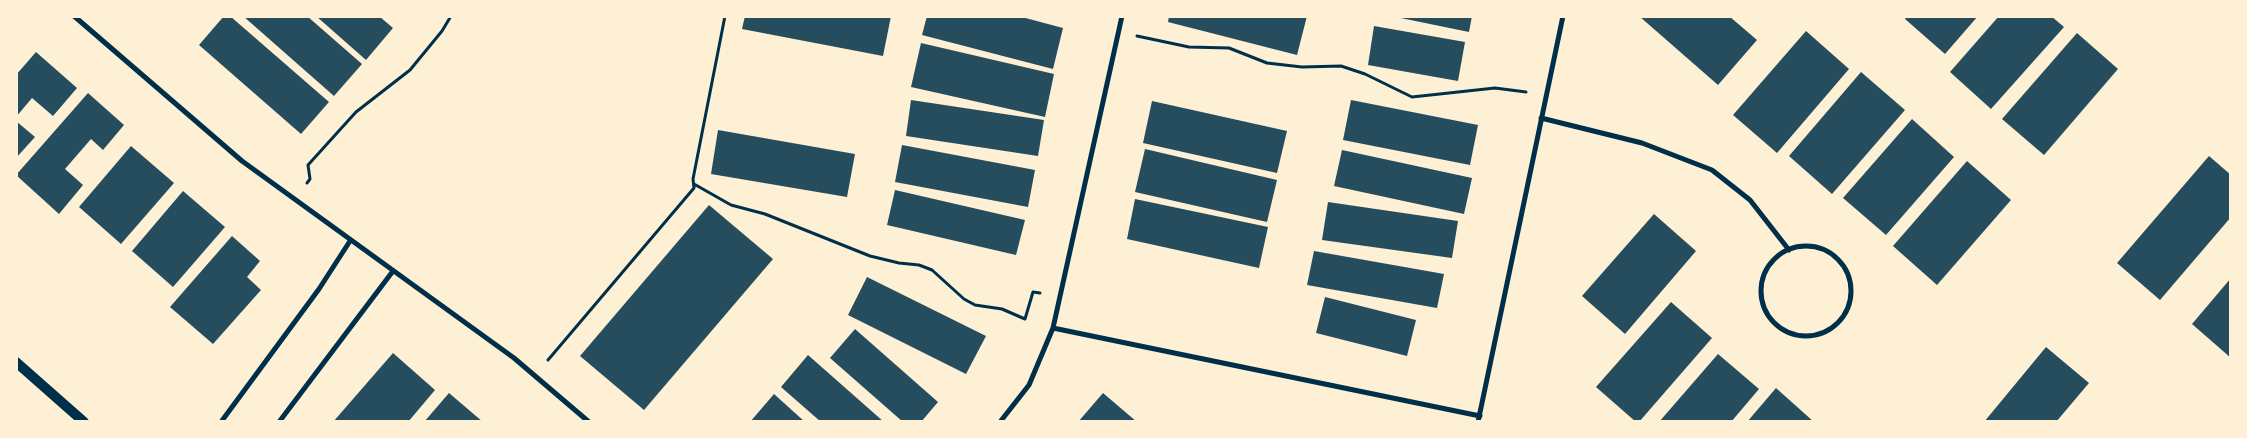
<!DOCTYPE html>
<html>
<head>
<meta charset="utf-8">
<style>
	body { margin:0 }
	#map { position:relative; width:2247px; height:438px; overflow:hidden; background:#fdf0d5; font-family:Montserrat,sans-serif }
	canvas { display:block }
	.frame { position:absolute; inset:0; border:18px solid #fdf0d5; pointer-events:none }
</style>
</head>
<body>
<div id="map">
<canvas width="2247" height="438"></canvas>
<div class="frame"></div>
</div>
<script>
const g = document.querySelector('canvas').getContext('2d');
g.lineJoin = 'round';
function fill(path, color) { g.fillStyle = color; g.fill(path, 'evenodd'); }
const toPath = rows => new Path2D(rows.map(r => 'M' + r).join(''));
function trace(path, color, width, dash) { g.strokeStyle = color; g.lineWidth = width; g.lineCap = dash ? 'butt' : 'round'; g.setLineDash(dash || []); g.stroke(path); }
fill(toPath([
	[224,16,230,16,329,102,301,134,199,45],
	[243,16,307,16,362,64,334,96],
	[316,16,379,16,393,28,366,60],
	[745,16,891,16,883,56,742,29],
	[927,16,1018,16,1063,28,1053,69,922,35],
	[1169,16,1307,16,1297,55,1168,22],
	[1391,16,1472,16,1469,32],
	[1639,16,1729,16,1757,40,1718,85],
	[1907,16,1978,16,1945,54,1905,19],
	[1999,16,2051,16,2064,27,1991,109,1950,72],
	[1374,26,1465,42,1458,81,1368,65],
	[1806,31,1849,69,1777,153,1733,115],
	[2077,33,2118,69,2044,155,2002,119],
	[921,43,1054,74,1045,117,911,87],
	[36,52,77,88,53,116,32,98,16,117,16,75],
	[1861,72,1905,110,1832,194,1789,156],
	[88,93,124,125,103,150,91,139,65,169,83,185,59,214,16,175],
	[911,100,1044,120,1038,156,906,136],
	[1351,100,1478,125,1470,165,1343,140],
	[1152,101,1287,131,1277,173,1143,143],
	[1912,119,1954,157,1886,235,1843,198],
	[16,121,35,137,16,158],
	[718,130,855,154,847,197,711,174],
	[902,145,1035,170,1028,207,895,182],
	[131,146,174,183,121,244,79,207],
	[1145,149,1277,180,1267,222,1135,192],
	[1342,150,1472,178,1464,214,1334,186],
	[2209,156,2231,175,2231,217,2160,300,2117,263],
	[1967,161,2011,200,1937,285,1893,246],
	[895,190,1025,220,1016,255,887,225],
	[183,191,225,227,173,287,132,251],
	[1135,199,1268,227,1259,268,1127,239],
	[1328,202,1458,221,1452,258,1322,240],
	[709,205,773,259,644,410,580,356],
	[1654,214,1696,251,1625,334,1582,296],
	[232,236,260,261,247,277,261,290,213,344,170,307],
	[1314,251,1444,274,1437,308,1307,285],
	[867,277,986,336,966,374,848,315],
	[2231,278,2231,358,2192,324],
	[1325,297,1416,320,1407,356,1316,333],
	[1671,302,1712,338,1639,422,1636,422,1596,387],
	[855,329,938,402,921,422,903,422,830,358],
	[2046,347,2089,383,2056,422,1984,422],
	[393,353,435,390,408,422,333,422],
	[1718,354,1759,389,1731,422,1659,422],
	[808,355,884,422,821,422,781,387],
	[1776,388,1814,422,1747,422],
	[449,393,483,422,424,422],
	[1103,393,1137,422,1078,422],
	[774,394,805,422,750,422]
]), '#264d5e');
trace(toPath([
	[1137,36,1189,47,1229,48,1267,63,1302,67,1341,66,1365,74,1412,97,1495,88,1526,92],
	[307,183,310,179,308,165,356,112,410,70,442,31,451,16],
	[694,184,731,205,765,214,870,256,899,263,919,265,932,270,964,299,975,305,1002,309,1025,319,1033,292,1040,293],
	[548,360,694,188,693,179,725,16]
]), '#003049', 3);
trace(toPath([
	[74,16,242,161,514,358,589,422],
	[1541,118,1642,143,1712,170,1750,200,1789,250],
	'1761 291a45 45 0 1 1 90 0a45 45 0 1 1-90 0Z',
	[1053,328,1480,416],
	[221,422,319,289,350,241],
	[279,422,393,271],
	[1000,422,1029,385,1053,328,1122,16],
	[1478,422,1563,16]
]), '#003049', 5);
trace(toPath([
	[16,362,84,422]
]), '#003049', 10);
</script>
</body>
</html>
